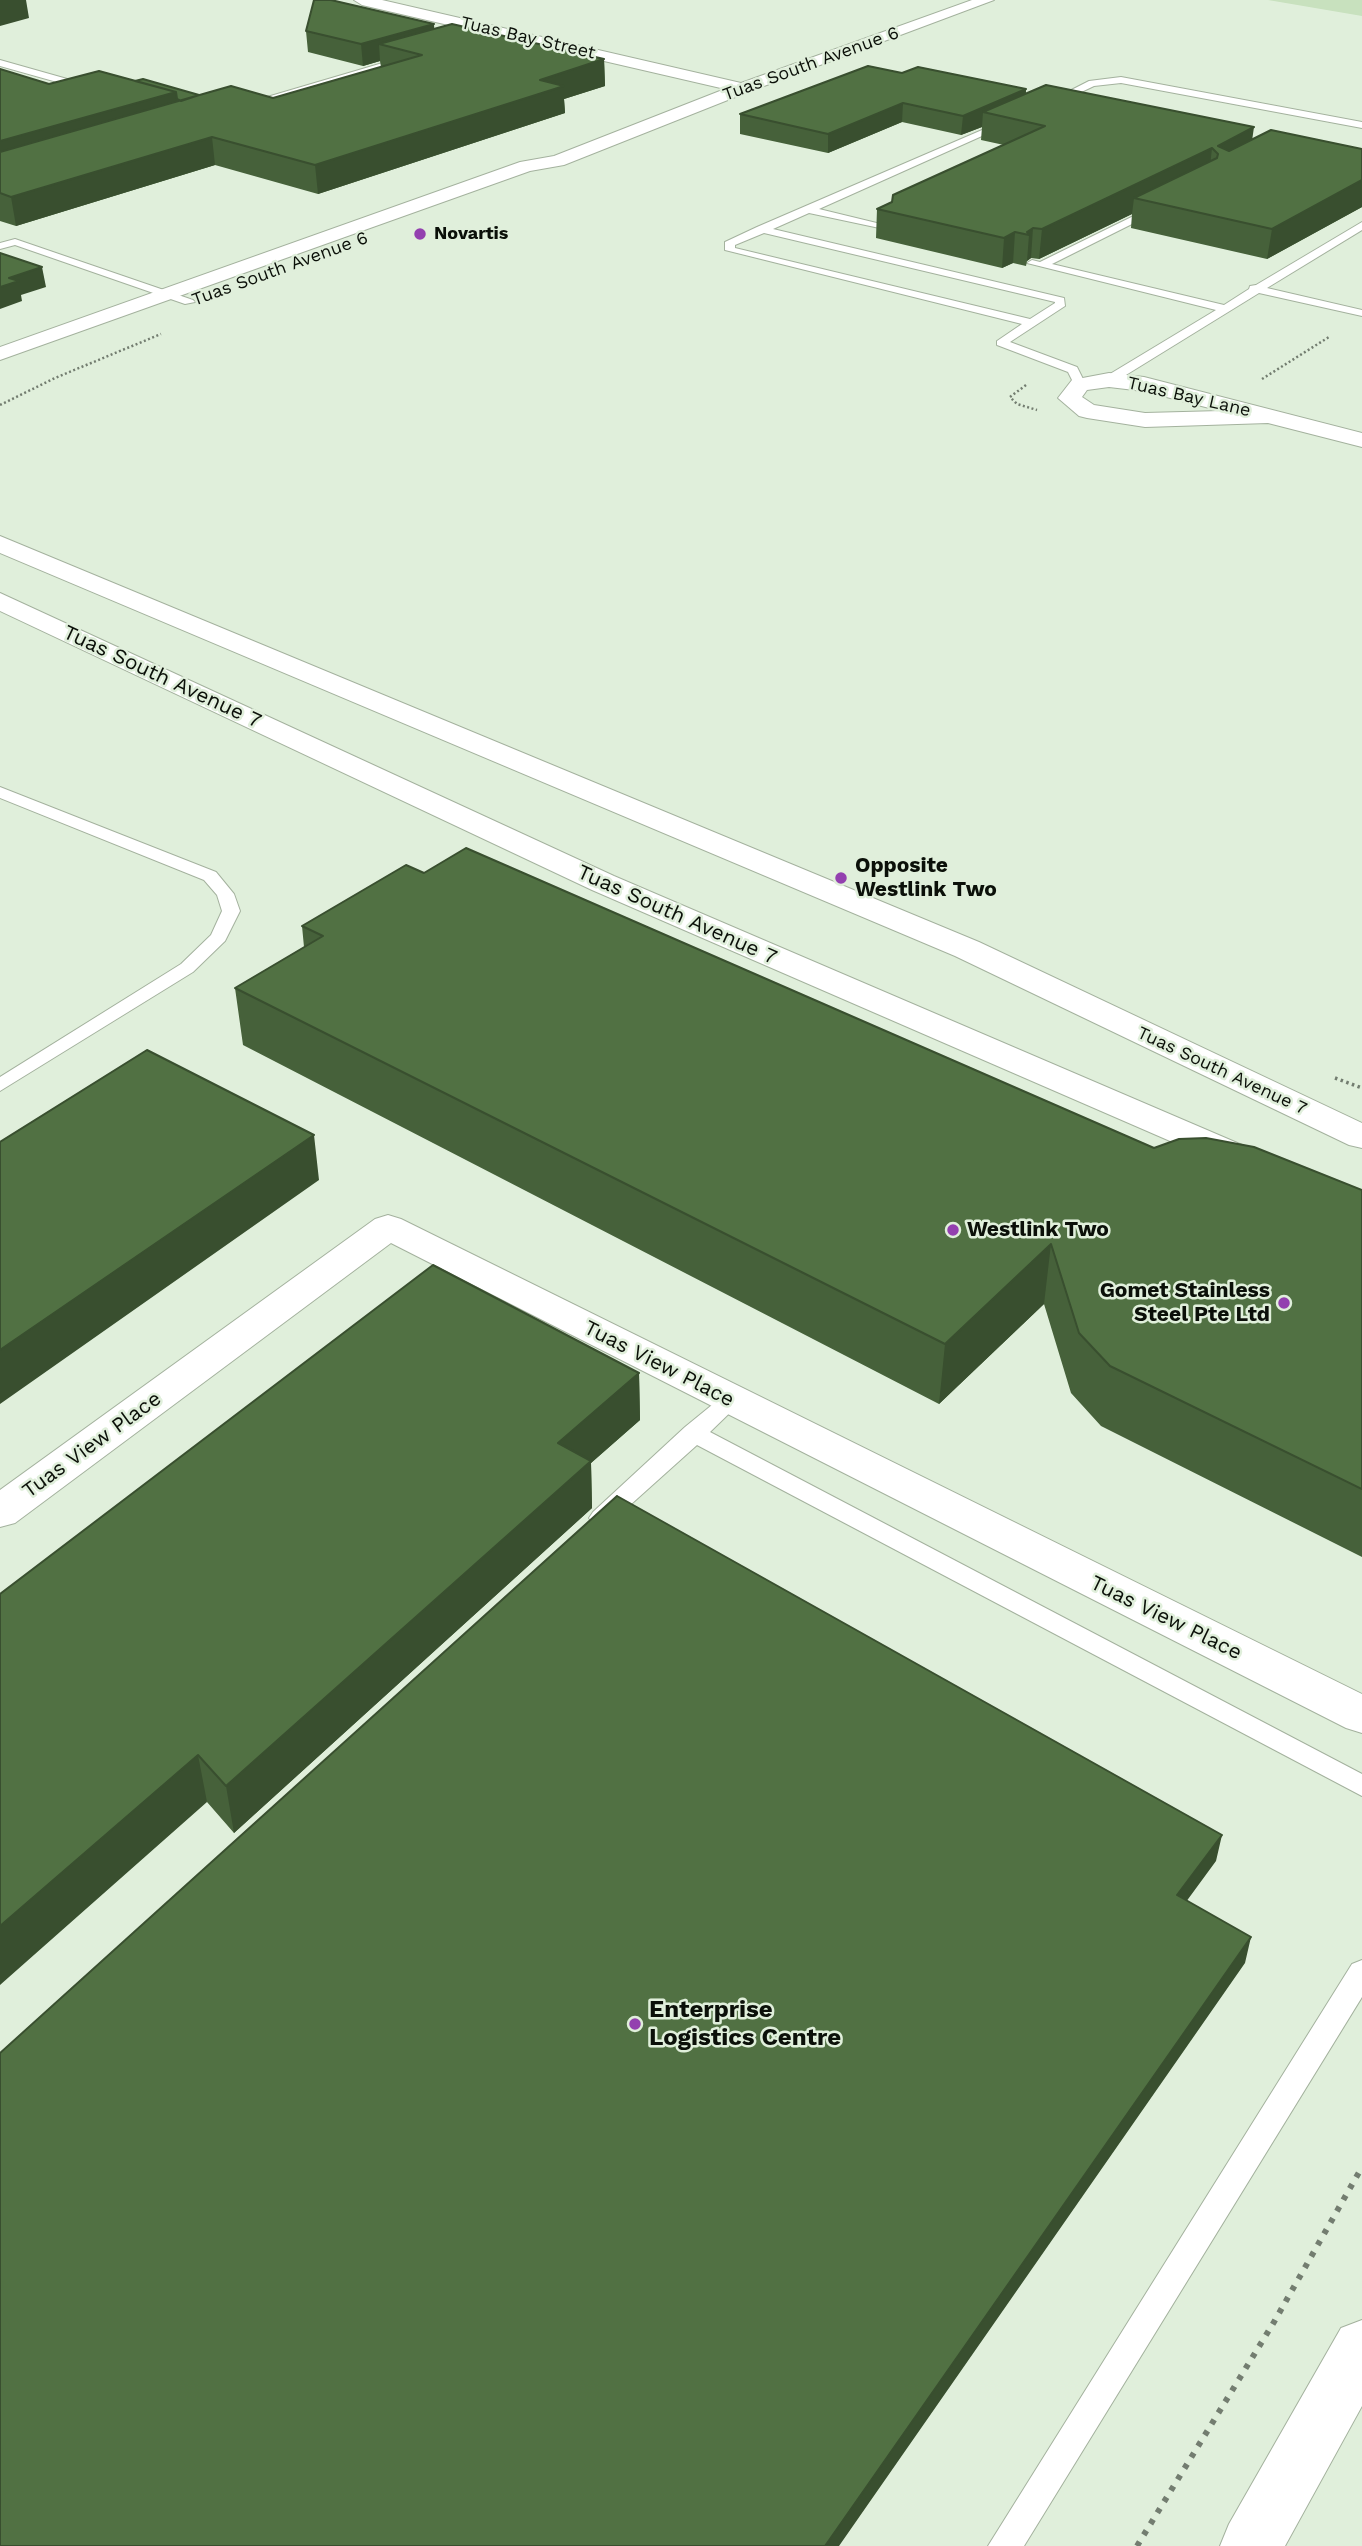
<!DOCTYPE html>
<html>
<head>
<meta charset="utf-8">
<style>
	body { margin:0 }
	canvas { display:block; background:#e0efdb }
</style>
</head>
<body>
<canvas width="1362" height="2546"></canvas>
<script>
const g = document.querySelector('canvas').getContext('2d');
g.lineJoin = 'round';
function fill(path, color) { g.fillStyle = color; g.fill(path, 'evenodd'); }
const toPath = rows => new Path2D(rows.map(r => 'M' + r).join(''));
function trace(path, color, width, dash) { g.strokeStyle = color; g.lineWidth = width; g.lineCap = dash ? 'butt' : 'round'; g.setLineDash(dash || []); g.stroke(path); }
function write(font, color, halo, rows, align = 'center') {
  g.font = font + ' "Work Sans",sans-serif'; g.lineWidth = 5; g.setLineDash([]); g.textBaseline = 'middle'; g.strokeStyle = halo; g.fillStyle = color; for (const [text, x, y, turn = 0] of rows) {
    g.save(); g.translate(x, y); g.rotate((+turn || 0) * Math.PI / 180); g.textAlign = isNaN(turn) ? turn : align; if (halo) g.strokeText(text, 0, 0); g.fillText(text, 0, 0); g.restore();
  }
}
fill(toPath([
	[1268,0,1362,0,1362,16]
]), '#c8e1be');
const lane = toPath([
	[403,57,410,59,248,107,240,105,403,57],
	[0,60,92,86,94,88,89,91,0,66,0,60],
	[1121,77,1362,122,1362,128,1121,83,1094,86,1054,105,1046,103,1089,81,1121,77],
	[1003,121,1011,123,819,209,889,226,889,230,809,213,773,229,1064,298,1065,306,1010,342,1077,367,1086,385,1084,388,1076,388,1068,372,997,345,997,341,1022,324,725,250,725,242,757,227,1003,121],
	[764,233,1055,302,1055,303,1030,319,735,248,735,245,764,233],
	[1156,205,1160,206,1160,210,1052,264,1224,305,1249,289,1250,286,1256,285,1362,222,1362,230,1267,288,1362,310,1362,316,1259,293,1113,383,1105,383,1105,377,1216,310,1027,263,1032,260,1040,262,1156,205],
	[15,239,193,300,195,302,185,304,15,245,0,249,0,243,15,239],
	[0,787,216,872,234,894,240,911,225,941,193,972,0,1091,0,1077,181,964,211,935,222,911,217,895,204,880,0,798,0,787],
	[731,1393,739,1396,742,1401,710,1432,1362,1774,1362,1796,697,1445,609,1524,601,1526,593,1524,589,1518,593,1512,685,1427,723,1396,731,1393],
	[1362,1960,1362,1997,1024,2546,988,2546,1352,1964,1362,1960]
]);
const street = toPath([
	[354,0,382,0,741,83,972,0,994,0,748,92,564,165,530,171,0,360,0,347,520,162,554,156,725,89,362,5,354,0],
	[1109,373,1144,377,1362,433,1362,447,1268,423,1145,427,1087,418,1079,416,1058,398,1072,380,1109,373],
	[1109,387,1143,391,1221,411,1145,413,1094,405,1082,397,1087,390,1109,387],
	[388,1215,401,1219,1362,1694,1362,1733,1346,1728,391,1243,15,1523,0,1527,0,1490,375,1219,388,1215]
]);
const secondary = toPath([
	[0,536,979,942,1362,1123,1362,1148,1349,1145,955,956,0,553,0,536],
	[0,593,614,876,1256,1151,1261,1159,1256,1167,1243,1170,1230,1167,592,890,0,611,0,593],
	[1362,2320,1362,2406,1285,2546,1220,2546,1229,2524,1341,2328,1362,2320]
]);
trace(lane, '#a4b29e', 2);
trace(street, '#a4b29e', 2);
trace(secondary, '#a4b29e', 2);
trace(toPath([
	[1262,379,1329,337],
	[1026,385,1010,397,1017,404,1037,410],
	[0,405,55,378,161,334]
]), '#737d70', 2.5, [2, 2.5]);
trace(toPath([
	[1335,1078,1362,1088]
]), '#737d70', 3.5, [2.5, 3.5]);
trace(toPath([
	[1137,2546,1274,2322,1362,2167]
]), '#737d70', 6, [5, 8]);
fill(lane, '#fff');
fill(street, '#fff');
fill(secondary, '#fff');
fill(toPath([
	[434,24,434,29,604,59,605,86,564,99,565,113,318,194,215,165,16,226,0,221,0,69,49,84,135,81,199,95,273,98,381,67,380,61,363,66,308,52,306,31],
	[902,73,1026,89,1026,94,1252,140,1362,149,1362,207,1267,259,1131,228,1132,214,1039,259,1031,258,1027,261,1026,266,1013,263,1002,268,876,238,877,209,892,202,1004,145,981,140,982,127,961,135,902,122,828,153,740,134,740,114],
	[424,873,1154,1148,1362,1190,1362,1557,1101,1426,1071,1393,1044,1304,939,1404,243,1045,235,988,304,947,302,926],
	[639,1373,640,1420,591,1463,592,1508,234,1833,207,1802,0,1594]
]), '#46613a');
fill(toPath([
	[0,0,26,0,29,18,0,26],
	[434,24,435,45,379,44,380,61,363,66,361,44],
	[604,59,605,86,564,99,565,113,318,194,315,165,540,80],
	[1026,89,1024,108,983,112,982,127,961,135,963,116],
	[176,92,179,119,0,170,0,141],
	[903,103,902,122,828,153,828,134],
	[1254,127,1250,155,1215,174,1218,146],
	[212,137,215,165,16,226,11,197],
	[1212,148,1209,176,1134,198,1132,214,1039,259,1042,229],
	[1362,180,1362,207,1267,259,1272,229],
	[1033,228,1031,258,1027,261,1029,235,1027,232],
	[1015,232,1013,263,1002,268,1004,238],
	[42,267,46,287,21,295,22,301,0,309,0,287,9,278],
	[314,1135,319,1180,0,1404,0,1350],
	[1051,1244,1044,1304,939,1404,945,1344],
	[639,1373,640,1420,591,1463,592,1508,234,1833,226,1786,558,1443],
	[198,1755,207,1802,0,1985,0,1926],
	[1222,1835,1216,1861,1172,1921,1177,1895],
	[1251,1937,1245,1963,839,2546,825,2546]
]), '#394f2f');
const building = toPath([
	[314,0,331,0,434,24,361,44,306,31,314,0],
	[452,24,604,59,540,80,564,86,315,165,212,137,11,197,0,193,0,152,231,86,273,98,422,55,379,44,452,24],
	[868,66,902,73,918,67,1026,89,963,116,903,103,828,134,740,114,868,66],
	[0,69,49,84,99,71,176,92,0,141,0,69],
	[143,79,199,95,181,101,177,99,176,92,135,81,143,79],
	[1046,85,1254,127,1218,146,1229,151,1271,130,1362,149,1362,180,1272,229,1134,198,1217,158,1218,154,1212,148,1042,229,1033,228,1027,232,1029,235,1015,232,1004,238,877,209,892,202,893,195,1045,126,983,112,1046,85],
	[0,253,42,267,9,278,19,281,0,287,0,253],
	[466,848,1154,1148,1179,1139,1206,1138,1254,1147,1362,1190,1362,1489,1110,1366,1079,1333,1051,1244,945,1344,235,988,323,936,302,926,406,865,424,873,466,848],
	[147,1050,314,1135,0,1350,0,1142,147,1050],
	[433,1265,639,1373,558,1443,591,1461,226,1786,198,1755,0,1926,0,1594,433,1265],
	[617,1496,1222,1835,1177,1895,1251,1937,825,2546,0,2546,0,2053,617,1496]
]);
fill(building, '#517143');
trace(building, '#394f2f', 2);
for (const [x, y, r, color] of [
	[420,234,7,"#9340af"],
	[841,878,7,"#9340af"],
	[953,1230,7,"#9340af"],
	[1284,1303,7,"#9340af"],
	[635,2024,7,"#9340af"]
]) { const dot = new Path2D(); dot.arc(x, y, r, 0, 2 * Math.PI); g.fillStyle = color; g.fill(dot); trace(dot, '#e0efdb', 2.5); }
write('18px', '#0b1009', '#e0efdb', [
	["Tuas Bay Street",528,38,13],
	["Tuas South Avenue 6",811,64,-20],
	["Tuas South Avenue 6",280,269,-20],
	["Tuas Bay Lane",1189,397,13],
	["Tuas South Avenue 7",1222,1071,25]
]);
write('bold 18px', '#0b1009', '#e0efdb', [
	["Novartis",434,234]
], 'left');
write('21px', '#0b1009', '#e0efdb', [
	["Tuas South Avenue 7",162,677,25],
	["Tuas South Avenue 7",677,915,24],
	["Tuas View Place",659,1364,27],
	["Tuas View Place",92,1445,-36],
	["Tuas View Place",1166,1618,26]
]);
write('bold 21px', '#0b1009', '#e0efdb', [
	["Opposite",855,866],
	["Westlink Two",855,890],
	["Westlink Two",967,1230],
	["Gomet Stainless",1270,1291,"right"],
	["Steel Pte Ltd",1270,1315,"right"]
], 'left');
write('bold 24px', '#0b1009', '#e0efdb', [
	["Enterprise",649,2010],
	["Logistics Centre",649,2038]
], 'left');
</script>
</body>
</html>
